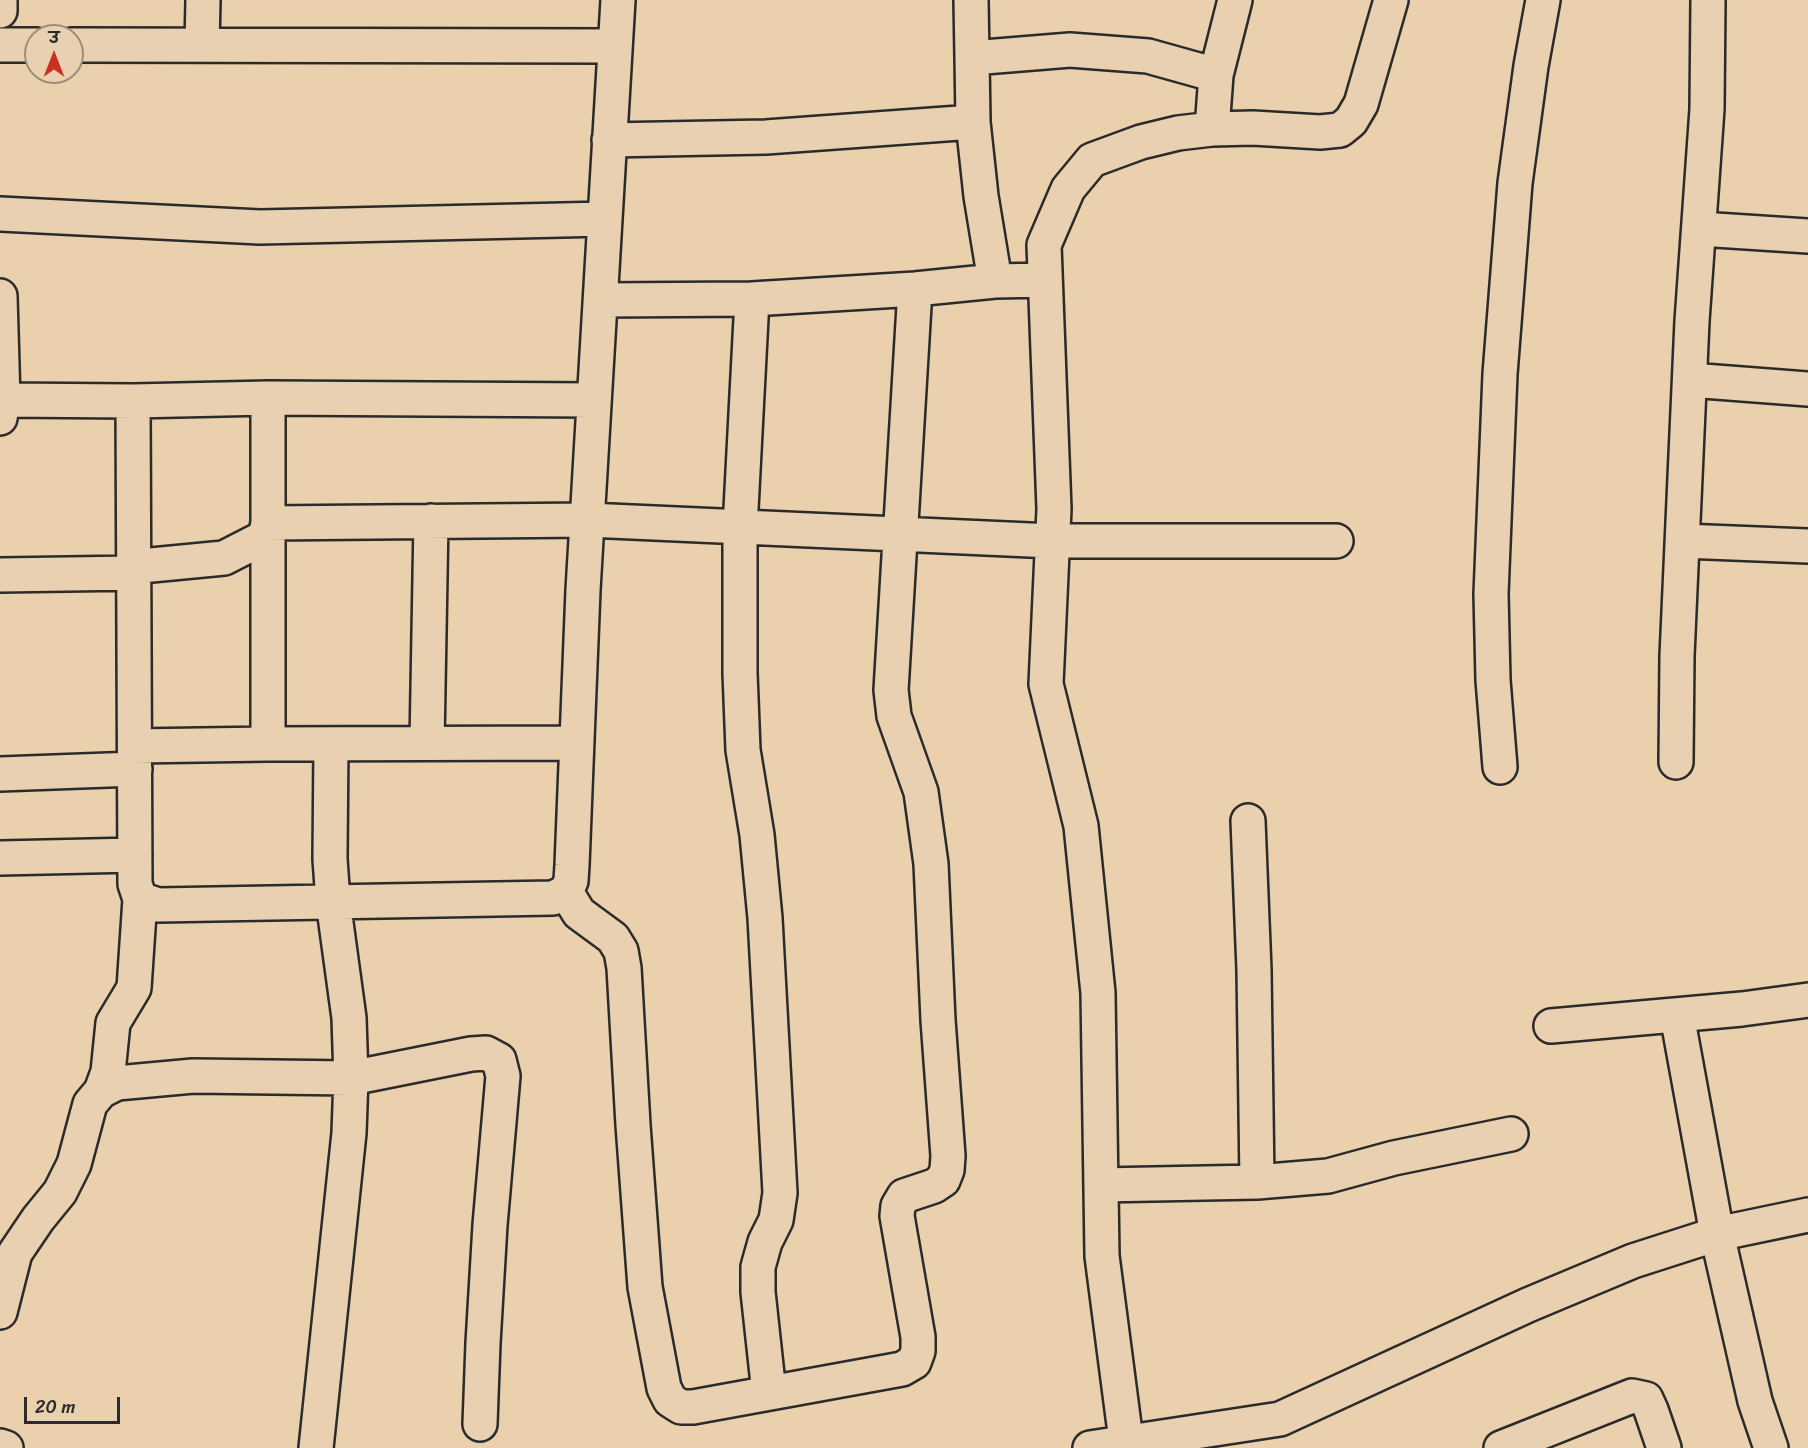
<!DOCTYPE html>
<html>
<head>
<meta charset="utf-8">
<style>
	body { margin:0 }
	#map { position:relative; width:1808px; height:1448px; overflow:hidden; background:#ead0ac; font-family:Sriracha,"Playpen Sans Deva",sans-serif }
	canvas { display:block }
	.north { position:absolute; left:24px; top:24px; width:60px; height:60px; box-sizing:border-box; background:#e8d0b0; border:2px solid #9c8e7b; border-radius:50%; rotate:0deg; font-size:16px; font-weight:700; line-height:24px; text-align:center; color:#2b2b2b }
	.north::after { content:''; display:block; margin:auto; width:21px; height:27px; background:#c8321e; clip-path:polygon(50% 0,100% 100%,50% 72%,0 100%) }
	.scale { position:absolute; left:24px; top:1397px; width:96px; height:27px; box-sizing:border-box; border:3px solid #2b2b2b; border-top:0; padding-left:8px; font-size:18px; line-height:21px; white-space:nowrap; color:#2b2b2b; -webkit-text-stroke:4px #e8d0b0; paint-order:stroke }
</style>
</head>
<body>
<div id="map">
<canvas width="1808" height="1448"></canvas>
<div class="north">उ</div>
<div class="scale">20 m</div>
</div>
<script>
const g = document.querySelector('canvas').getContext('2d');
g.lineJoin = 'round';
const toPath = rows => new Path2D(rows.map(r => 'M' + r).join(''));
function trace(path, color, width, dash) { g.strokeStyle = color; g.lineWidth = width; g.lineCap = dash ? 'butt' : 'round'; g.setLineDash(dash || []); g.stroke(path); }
const minor = toPath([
	[971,0,972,58],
	[0,11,0,0],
	[0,45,36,45],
	[72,45,614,46],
	[202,45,203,0],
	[1212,129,1216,75,1235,0],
	[609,140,766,137,973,122],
	[0,214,260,227,605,219],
	[1700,229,1808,236],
	[995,281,981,196,973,122,972,58,1070,50,1148,56,1216,75],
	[0,296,3,400,0,418],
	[752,299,915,289,995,281,1045,280],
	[601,300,752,299,740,528,740,673,743,750,757,835,765,918,780,1193,776,1220,765,1242,758,1267,758,1292,769,1393],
	[1690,380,1808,389],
	[268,398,268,744],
	[3,400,133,401,268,398,594,400],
	[133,401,135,884,140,899,158,905,553,898,566,892,571,881,572,865,583,590,618,0],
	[1683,541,1808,546],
	[0,575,134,573,141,566,224,558,265,537,268,523,588,520,1052,541,1336,541],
	[427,743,431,521],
	[135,746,268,744,577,743],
	[1676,762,1677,656,1692,321,1707,109,1708,0],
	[1500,767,1493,680,1491,594,1500,374,1515,183,1531,66,1543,0],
	[0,774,135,769],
	[1248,821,1254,970,1257,1182],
	[0,858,135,855],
	[566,892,579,913,613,938,621,951,624,968,633,1125,645,1287,664,1388,670,1400,681,1407,693,1407,902,1369,914,1362,918,1351,918,1337,897,1216,898,1206,904,1196,934,1186,943,1180,947,1170,948,1156,938,1020,931,864,921,792,894,716,891,690,915,289],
	[1677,1015,1717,1234,1755,1401,1771,1448],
	[1551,1026,1742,1009,1808,1000],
	[101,1091,108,1072,113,1023,134,988,140,899],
	[1101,1185,1257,1182,1328,1176,1394,1158,1511,1134],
	[0,1312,15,1253,38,1219,60,1192,74,1164,90,1104,101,1091,117,1083,193,1076,351,1078,471,1054,486,1053,499,1060,503,1076,490,1225,483,1343,480,1424],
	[0,1446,6,1448],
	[316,1448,349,1133,351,1078,349,1018,333,901,330,859,331,744],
	[1090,1448,1280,1419,1528,1305,1633,1261,1717,1234,1808,1215],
	[1127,1448,1102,1256,1098,993,1081,826,1046,684,1054,509,1044,245,1068,189,1092,160,1141,142,1178,133,1212,129,1253,128,1320,132,1340,130,1351,121,1361,104,1391,0],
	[1501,1448,1632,1396,1646,1399,1651,1410,1664,1448]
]);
trace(minor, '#2b2b2b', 38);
trace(minor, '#e8d0b0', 33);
</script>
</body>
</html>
